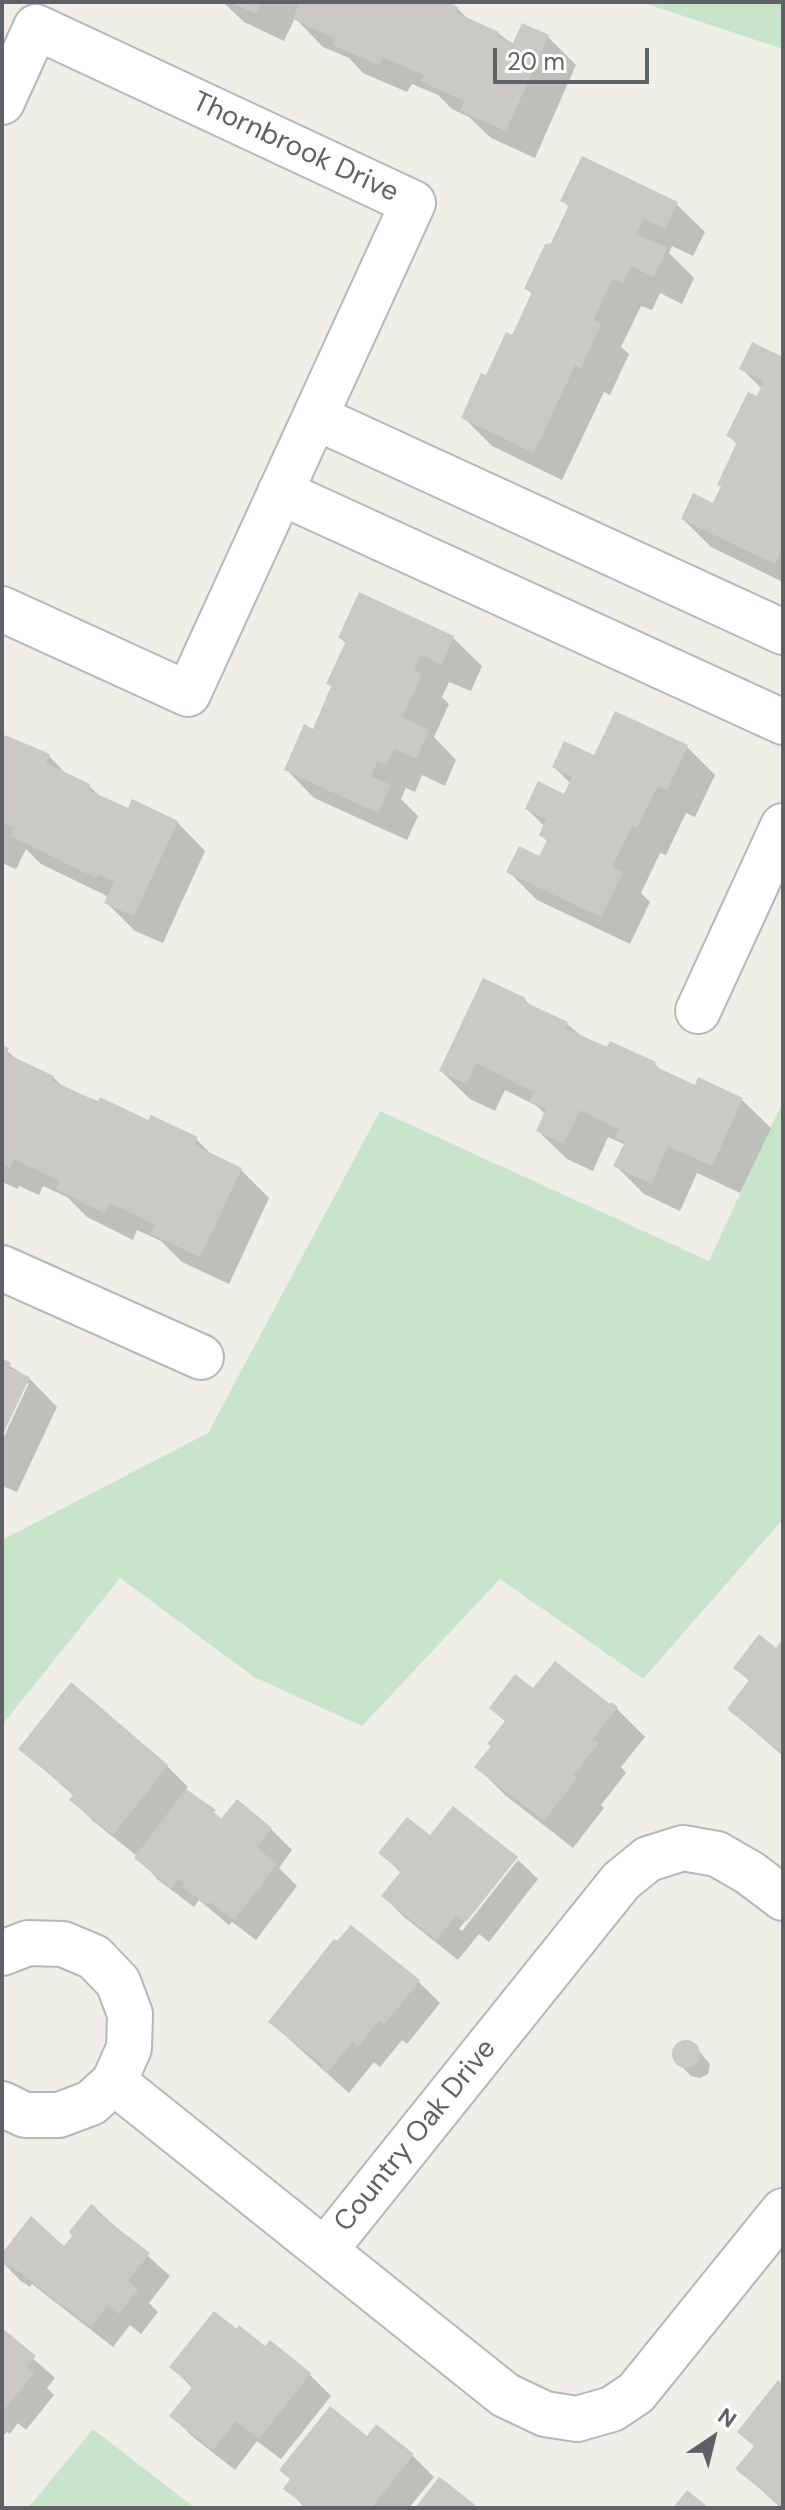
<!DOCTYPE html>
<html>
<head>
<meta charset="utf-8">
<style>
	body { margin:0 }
	#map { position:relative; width:785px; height:2510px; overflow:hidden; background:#efefe8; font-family:"DM Sans",sans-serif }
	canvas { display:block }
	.frame { position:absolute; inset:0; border:4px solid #5f6166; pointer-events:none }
	.north { position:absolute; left:673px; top:2398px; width:80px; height:80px; -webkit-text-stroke:6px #fff; paint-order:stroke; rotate:35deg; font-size:22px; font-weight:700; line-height:32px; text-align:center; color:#5f6166 }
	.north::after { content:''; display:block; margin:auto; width:28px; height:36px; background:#5f6166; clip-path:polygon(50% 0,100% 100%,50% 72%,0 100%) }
	.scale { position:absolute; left:493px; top:48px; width:156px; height:36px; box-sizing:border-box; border:4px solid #5f6166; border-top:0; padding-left:10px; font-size:24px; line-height:28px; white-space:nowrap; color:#5f6166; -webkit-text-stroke:6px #fff; paint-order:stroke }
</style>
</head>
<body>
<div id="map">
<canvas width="785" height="2510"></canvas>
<div class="frame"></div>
<div class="north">N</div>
<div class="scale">20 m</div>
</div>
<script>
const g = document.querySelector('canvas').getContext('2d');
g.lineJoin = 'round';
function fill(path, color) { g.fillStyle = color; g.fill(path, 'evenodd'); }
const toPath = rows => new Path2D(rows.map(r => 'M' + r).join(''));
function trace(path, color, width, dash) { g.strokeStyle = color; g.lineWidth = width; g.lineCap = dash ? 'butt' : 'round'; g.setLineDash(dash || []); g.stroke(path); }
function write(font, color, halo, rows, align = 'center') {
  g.font = font + ' "DM Sans",sans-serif'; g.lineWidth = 6; g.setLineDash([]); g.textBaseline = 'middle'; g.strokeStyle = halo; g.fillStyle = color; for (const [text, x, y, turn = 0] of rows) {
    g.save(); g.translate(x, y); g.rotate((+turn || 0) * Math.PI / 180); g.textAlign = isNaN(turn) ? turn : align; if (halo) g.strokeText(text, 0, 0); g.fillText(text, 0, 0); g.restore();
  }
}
fill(toPath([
	[641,2,783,2,783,49],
	[783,1101,783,1519,643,1679,500,1579,362,1726,254,1677,120,1578,2,1725,2,1540,208,1433,380,1111,709,1261],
	[93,2429,195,2508,28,2508]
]), '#c8e4cb');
fill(toPath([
	[223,2,443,2,457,8,470,21,498,33,514,45,547,36,576,65,535,158,491,138,469,117,452,109,438,95,412,84,407,92,363,73,349,58,323,47,295,18,284,41,244,22],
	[563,201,676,204,705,232,693,256,672,246,669,253,694,278,682,304,660,293,652,310,641,306,621,347,629,354,610,395,604,392,562,480,492,446,463,417,513,338,533,295,527,289,553,245,570,208],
	[783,360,783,582,711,547,683,519,714,506,738,445,729,436,762,389,741,368],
	[340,638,453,638,482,666,471,691,449,682,442,697,449,704,434,737,456,760,445,786,422,775,415,792,406,788,401,799,418,816,407,840,314,798,286,769,314,731,333,688,347,644],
	[2,747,49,756,68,776,89,786,102,798,129,811,177,822,205,851,163,943,135,931,106,902,109,897,41,864,26,849,16,869,2,863],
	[687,747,715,775,695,817,686,813,666,855,660,853,641,893,650,902,630,944,537,900,509,872,540,858,548,842,541,835,545,827,527,809,565,797,571,784,554,767,595,758],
	[525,1000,534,1009,567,1024,586,1040,655,1064,664,1073,696,1088,742,1100,771,1128,740,1193,697,1173,680,1211,644,1194,616,1166,626,1145,608,1137,593,1171,567,1159,538,1131,546,1115,537,1106,505,1090,495,1111,470,1099,441,1071],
	[2,1047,19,1061,53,1077,64,1088,196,1139,215,1158,241,1170,269,1198,229,1284,182,1262,161,1241,137,1230,133,1240,87,1217,67,1197,43,1186,39,1195,19,1186,18,1189,2,1182],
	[2,1361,29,1378,57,1407,17,1492,2,1486,2,1441,29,1383,24,1383,2,1431],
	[783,1642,783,1756,729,1709,750,1682,736,1668,776,1651],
	[533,1691,617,1709,645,1737,621,1767,626,1773,601,1805,604,1808,573,1848,505,1795,477,1767,507,1723,491,1707],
	[21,1749,167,1766,188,1787,185,1791,223,1820,271,1829,292,1850,279,1868,297,1886,256,1940,232,1922,229,1925,199,1900,194,1907,157,1879,137,1856,93,1821,72,1800,74,1796],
	[381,1853,515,1858,459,1929,462,1931,518,1860,538,1879,489,1942,479,1934,458,1960,404,1917,383,1896,401,1873],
	[351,1928,419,1982,440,2003,407,2044,402,2040,380,2067,374,2062,349,2093,270,2022],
	[684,2042,693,2044,710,2064,708,2074,700,2078,691,2076,673,2057,676,2048],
	[96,2209,170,2276,149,2303,158,2312,141,2334,130,2325,113,2347,32,2284,30,2287,21,2281,2,2262,2,2256,64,2249],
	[2,2331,55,2378,47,2388,54,2395,26,2430,18,2423,10,2434,7,2432,2,2437],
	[270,2343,310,2375,331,2396,281,2459,257,2441,235,2470,193,2437,172,2416,193,2389,172,2367,265,2348],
	[783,2387,783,2508,781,2508,738,2469,755,2447,740,2432],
	[367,2439,413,2456,434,2477,409,2508,305,2508,286,2488]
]), '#0003');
fill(toPath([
	[230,2,261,2,256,14],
	[300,2,448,2,458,7,457,13,499,32,497,36,513,43,522,23,549,35,506,131,460,111,464,101,421,81,424,75,383,57,379,65,333,45,335,38,293,19],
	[582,156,678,202,665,229,644,219,636,234,667,248,654,277,631,266,623,283,613,279,593,320,601,324,581,368,575,365,534,453,461,418,481,373,486,375,506,332,512,335,532,292,524,289,545,244,551,243,569,205,560,201],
	[752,342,783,357,783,546,775,564,681,519,693,493,713,503,721,486,717,485,737,442,726,436,748,392,757,396,764,381,739,369],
	[359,592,454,636,442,664,421,655,414,670,422,674,402,717,429,730,416,759,394,748,386,765,377,761,371,777,391,785,378,813,284,770,304,724,313,729,331,686,326,684,346,641,338,638],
	[615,711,688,745,667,790,658,786,637,828,632,826,612,867,623,872,601,917,506,872,519,846,539,856,547,840,539,835,546,819,525,809,538,781,564,794,572,777,552,767,563,743,564,741,594,755],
	[5,735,50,754,46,763,90,784,88,790,128,808,132,799,178,821,134,916,104,903,114,881,98,874,96,878,10,836,14,828,2,822,2,742],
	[483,978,526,998,525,1002,568,1022,565,1028,587,1038,607,1047,610,1041,656,1062,654,1066,695,1085,698,1077,743,1098,712,1166,668,1146,651,1184,613,1166,625,1142,615,1138,619,1129,580,1110,564,1144,536,1131,546,1109,530,1101,534,1092,476,1063,466,1084,439,1071],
	[2,1045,9,1048,7,1054,54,1076,51,1080,98,1102,100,1097,148,1120,151,1115,198,1137,194,1145,242,1168,200,1257,151,1234,155,1225,134,1214,109,1203,104,1213,56,1189,60,1181,14,1159,10,1168,2,1164],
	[2,1358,11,1363,9,1368,30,1377,2,1436],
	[759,1634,776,1648,783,1639,783,1754,727,1709,749,1680,733,1668],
	[555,1661,610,1704,611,1702,618,1707,593,1739,599,1743,573,1775,577,1778,544,1821,474,1767,491,1746,487,1744,505,1721,489,1708,515,1674,533,1688],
	[71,1682,168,1765,113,1835,69,1800,74,1794,18,1749],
	[186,1789,216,1810,214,1812,221,1819,237,1799,272,1828,257,1848,277,1864,234,1920,210,1902,207,1905,182,1887,185,1883,179,1878,171,1888,134,1858],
	[453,1806,518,1857,466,1922,457,1915,436,1940,381,1896,401,1871,378,1853,407,1817,430,1835],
	[351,1925,420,1980,385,2024,379,2020,358,2047,352,2042,327,2073,320,2068,323,2065,268,2022,334,1939,337,1941],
	'672 2054a14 14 0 1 1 28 0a14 14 0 1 1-28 0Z',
	[91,2204,97,2208,95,2211,150,2253,128,2281,138,2290,119,2314,108,2305,91,2327,10,2265,8,2267,2,2263,2,2253,31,2216,64,2246,72,2236,69,2232],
	[214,2311,237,2329,239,2325,265,2346,270,2340,311,2373,259,2439,235,2421,213,2450,169,2416,193,2386,169,2367],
	[2,2328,36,2356,27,2366,34,2373,4,2410,2,2408],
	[778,2380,783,2384,783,2507,735,2469,754,2446,737,2432],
	[330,2406,367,2436,376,2424,414,2454,371,2508,308,2508,283,2489,290,2479,279,2470],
	[439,2477,445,2481,479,2508,415,2508],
	[687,2490,709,2508,673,2508]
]), '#cbc9c4');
const minor = toPath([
	[2,102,36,27,413,203,188,694,2,609],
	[315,417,783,632],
	[280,492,783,722],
	[698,1011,783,826],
	[2,1268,201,1357],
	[2,1953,28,1943,63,1944,94,1957,118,1982,130,2014,129,2048,114,2082,91,2103,59,2115,25,2115,2,2104],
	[114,2082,505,2395,545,2414,577,2419,612,2409,636,2393,783,2211],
	[325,2250,621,1881,648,1859,683,1848,717,1854,750,1873,783,1898]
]);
trace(minor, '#b5b6bb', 48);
trace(minor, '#fff', 44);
write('28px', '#5f6166', '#fff', [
	["Thornbrook Drive",295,148,25],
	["Country Oak Drive",416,2136,-51]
]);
</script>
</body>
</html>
